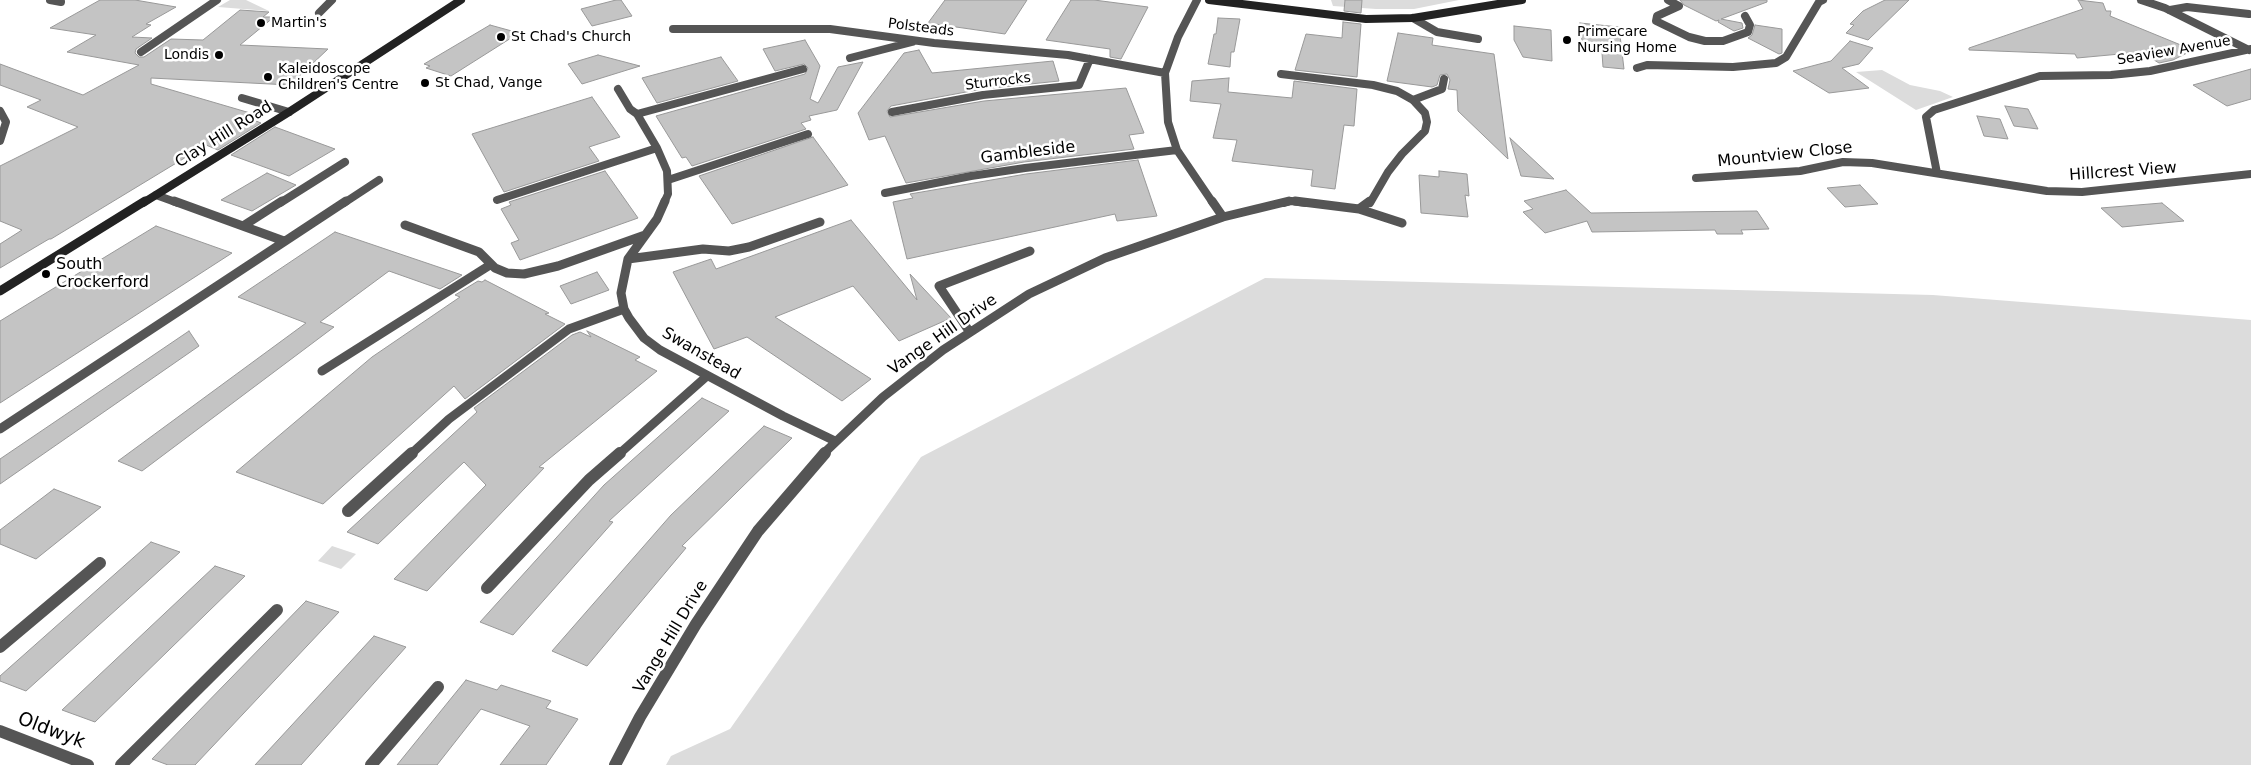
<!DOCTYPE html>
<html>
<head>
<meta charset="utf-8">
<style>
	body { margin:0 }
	canvas { display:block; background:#fff }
</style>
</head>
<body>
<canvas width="2251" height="765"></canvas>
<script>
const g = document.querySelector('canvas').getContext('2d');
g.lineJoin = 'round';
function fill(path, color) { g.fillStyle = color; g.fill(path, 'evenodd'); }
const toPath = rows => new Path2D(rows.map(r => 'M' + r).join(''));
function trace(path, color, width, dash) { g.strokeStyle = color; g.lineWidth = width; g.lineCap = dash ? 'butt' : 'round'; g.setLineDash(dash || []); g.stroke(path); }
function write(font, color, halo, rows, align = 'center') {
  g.font = font + ' "DejaVu Sans",sans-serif'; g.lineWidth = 5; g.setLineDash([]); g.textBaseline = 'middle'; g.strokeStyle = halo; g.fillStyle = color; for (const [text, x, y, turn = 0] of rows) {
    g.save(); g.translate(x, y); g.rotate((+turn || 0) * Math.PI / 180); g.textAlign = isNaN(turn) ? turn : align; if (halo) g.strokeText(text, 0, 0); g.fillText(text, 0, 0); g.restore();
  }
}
fill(toPath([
	[230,0,246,0,269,11,218,7],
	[1331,0,1459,0,1414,9,1376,9,1333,6],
	[1882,70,1910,85,1940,91,1953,97,1916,110,1856,72],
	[1265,278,1933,295,2251,320,2251,765,666,765,671,756,730,729,921,457],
	[332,546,356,554,341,569,318,561]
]), '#dcdcdc');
const building = toPath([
	[100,0,135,0,176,7,146,24,151,25,132,37,152,38,136,49,135,53,139,57,144,57,171,39,203,40,240,10,269,12,263,17,274,17,240,45,328,49,290,85,151,78,151,84,257,115,251,119,261,123,218,150,206,145,51,239,49,239,0,268,0,244,22,230,0,221,0,166,78,127,27,107,41,100,0,85,0,64,83,95,139,65,67,52,96,35,50,28,100,0],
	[616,0,621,0,632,16,592,26,581,9,616,0],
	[945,0,1027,0,1005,34,928,23,945,0],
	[1071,0,1094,0,1148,7,1121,59,1110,57,1110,49,1046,40,1071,0],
	[1345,0,1362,0,1361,13,1344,11,1345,0],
	[1680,0,1767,0,1767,2,1721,19,1742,23,1743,28,1734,31,1718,22,1719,20,1716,21,1684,5,1680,0],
	[1885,0,1909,0,1868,40,1846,33,1854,25,1850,24,1863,11,1885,0],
	[2078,0,2103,3,2106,11,2111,11,2110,16,2193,50,2173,60,2159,63,2146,55,2131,53,2077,58,2075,54,1969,50,1969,48,2083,9,2078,0],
	[1218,18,1240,19,1234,52,1231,52,1230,67,1208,64,1214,34,1216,34,1218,18],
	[1343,22,1361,24,1357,77,1295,70,1306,34,1342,38,1343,22],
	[1580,23,1619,27,1624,69,1603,67,1602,53,1583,50,1580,23],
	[490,25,519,33,451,76,426,68,430,66,424,64,490,25],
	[1755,25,1782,29,1782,53,1779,54,1748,38,1752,35,1755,25],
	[1514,26,1551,30,1552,61,1523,57,1514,40,1514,26],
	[1398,33,1433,38,1432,45,1494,54,1508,159,1458,111,1457,90,1448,89,1450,80,1447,74,1440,75,1437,85,1432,87,1387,81,1398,33],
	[805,40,820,66,810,99,818,103,838,67,863,62,837,110,809,116,811,120,801,123,806,129,692,166,686,157,682,158,656,116,805,74,808,68,804,64,775,71,763,49,805,40],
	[1850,41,1873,48,1859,64,1842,68,1869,88,1829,93,1793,71,1831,61,1850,41],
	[919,50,932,73,1053,61,1059,81,982,89,891,106,887,111,890,117,984,101,1126,88,1144,133,1129,135,1134,149,1024,162,906,183,885,136,869,140,858,113,904,53,919,50],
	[598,55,640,66,582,84,568,64,598,55],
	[721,57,738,81,657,103,642,78,721,57],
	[2251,69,2251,99,2227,106,2193,85,2251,69],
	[1229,78,1228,92,1292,98,1294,81,1357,89,1354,126,1344,125,1335,189,1311,186,1313,170,1232,161,1237,140,1213,138,1221,104,1190,101,1192,81,1229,78],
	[592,97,620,137,589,147,599,161,504,192,472,134,592,97],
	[2005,106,2028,109,2038,129,2014,126,2005,106],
	[1977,116,2000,119,2008,139,1984,136,1977,116],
	[275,127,335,149,289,176,231,155,275,127],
	[813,137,848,185,732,224,699,176,813,137],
	[1510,138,1554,179,1521,176,1510,138],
	[1138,160,1157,216,1117,221,1115,214,907,259,893,202,913,198,910,194,1026,174,1138,160],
	[605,171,638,218,520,260,511,243,519,240,501,209,511,205,509,202,605,171],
	[1439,171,1467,174,1469,196,1465,195,1468,217,1421,213,1419,175,1439,177,1439,171],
	[267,173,296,185,252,211,221,200,267,173],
	[1860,185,1878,204,1845,207,1827,188,1860,185],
	[1566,190,1591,213,1757,211,1769,229,1741,230,1743,234,1717,234,1715,230,1592,232,1587,221,1545,233,1523,212,1533,209,1524,201,1566,190],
	[2162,203,2184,221,2122,227,2101,208,2162,203],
	[851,220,917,300,910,274,951,318,899,341,853,286,775,317,871,379,842,401,747,337,714,349,673,272,711,259,716,269,851,220],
	[156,226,232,253,0,403,0,321,156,226],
	[335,232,462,275,440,289,389,271,320,322,334,327,142,471,118,461,306,323,238,297,335,232],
	[597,272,609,290,571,304,560,286,597,272],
	[485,280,549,313,545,314,565,324,465,399,454,386,323,504,236,472,372,357,460,297,455,295,478,281,482,282,485,280],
	[189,331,199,346,0,484,0,459,189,331],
	[587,331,640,357,635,360,657,371,539,467,544,468,427,591,394,579,486,485,464,462,378,544,347,532,477,412,474,408,572,335,580,332,591,337,587,331],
	[702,398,729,411,609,521,613,522,513,635,480,622,604,485,702,398],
	[764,426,792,438,682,546,686,548,587,666,552,651,671,515,764,426],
	[54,489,101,507,36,559,0,544,0,530,54,489],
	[151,542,180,552,26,691,0,681,0,676,151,542],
	[215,566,245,576,95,722,62,710,215,566],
	[306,601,339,612,195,765,168,765,152,759,306,601],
	[374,636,406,647,301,765,255,765,374,636],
	[466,680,497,690,501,685,551,701,546,708,578,719,546,765,500,765,530,726,481,709,437,765,397,765,466,680]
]);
fill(building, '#c4c4c4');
trace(building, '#999', 1);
trace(toPath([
	[2170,10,2187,7,2249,14],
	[319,13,332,0],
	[141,52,217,0]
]), '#555', 8);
trace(toPath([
	[50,0,61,2],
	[1197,0,1178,37,1165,73,1168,122,1177,150,1213,203],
	[1668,0,1679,6,1657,16,1656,21,1689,37,1705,41,1723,41,1748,32,1750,25,1745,16],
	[2141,0,2165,8,2249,50],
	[1413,18,1437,32,1478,39],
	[673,29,830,29,934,43,1068,55,1165,73],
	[850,58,912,42],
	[1637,68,1647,65,1733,67,1776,63,1786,57,1819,2,1823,0],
	[1281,74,1373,85,1397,91,1413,100,1425,113,1427,122,1425,131,1402,154,1388,172,1370,203],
	[618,89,630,109,637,114,657,148,667,171,668,194,664,203],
	[242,98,289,112],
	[1413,100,1442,89,1444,79],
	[0,111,6,122,0,141],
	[892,112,983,95,1079,85,1090,59],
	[637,114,803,69],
	[1937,173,1926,117,1934,110,2040,76,2111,75,2150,71,2251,49],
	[1696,178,1800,171,1843,162,1872,163,2047,191,2082,192,2251,174],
	[668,180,808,134],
	[885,193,971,176,1025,168,1177,150],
	[156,195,178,203],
	[497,200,657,148],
	[280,203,345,162],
	[344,203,379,180],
	[1284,203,1291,201,1306,203]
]), '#555', 8);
trace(toPath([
	[174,201,284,241],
	[665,201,657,219,628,259,621,293,624,309,629,318,644,338,660,350,783,416,835,441],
	[1295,201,1359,209,1370,201],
	[1359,209,1402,223],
	[1223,217,1289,201],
	[405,225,479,252,495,268,507,273,524,274,558,266,645,235],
	[243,226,282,201],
	[628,259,703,249,729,251,749,247,820,222],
	[969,331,939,286,1030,251],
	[322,371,490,265],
	[0,429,346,201],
	[411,454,449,419,569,329,624,309],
	[619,454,707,376],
	[823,454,883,397,943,350,1029,294,1105,258,1223,217,1212,201]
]), '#555', 9);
trace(toPath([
	[348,511,412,453],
	[487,588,589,480,620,453],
	[0,647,100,563],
	[0,731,88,765],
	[121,765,277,610],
	[371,765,438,687],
	[615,765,640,717,696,624,758,531,825,453]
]), '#555', 12);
trace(toPath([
	[1209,0,1366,19,1413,18,1522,0],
	[143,203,289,112,461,0]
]), '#222', 8);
trace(toPath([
	[0,291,145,201]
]), '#222', 9);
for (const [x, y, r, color] of [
	[261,23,5,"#000"],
	[501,37,5,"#000"],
	[1567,40,5,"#000"],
	[219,55,5,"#000"],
	[268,77,5,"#000"],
	[425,83,5,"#000"],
	[46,274,5,"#000"]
]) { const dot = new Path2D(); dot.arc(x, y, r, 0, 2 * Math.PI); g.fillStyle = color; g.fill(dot); trace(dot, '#fff', 2); }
write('14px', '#000', '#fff', [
	["Martin's",271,23],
	["Primecare",1577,32],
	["Nursing Home",1577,48],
	["St Chad's Church",511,37],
	["Londis",209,55,"right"],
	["Kaleidoscope",278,69],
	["Children's Centre",278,85],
	["St Chad, Vange",435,83]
], 'left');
write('14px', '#000', '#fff', [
	["Polsteads",921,28,7],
	["Seaview Avenue",2174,51,-10],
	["Sturrocks",998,82,-7]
]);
write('16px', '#000', '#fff', [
	["Clay Hill Road",224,135,-32],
	["Gambleside",1028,153,-7],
	["Mountview Close",1785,155,-6],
	["Hillcrest View",2123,172,-4],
	["Vange Hill Drive",943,335,-35],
	["Swanstead",701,354,30],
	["Vange Hill Drive",671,637,-59]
]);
write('16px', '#000', '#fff', [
	["South",56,265],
	["Crockerford",56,283]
], 'left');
write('19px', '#000', '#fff', [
	["Oldwyk",51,731,21]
]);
</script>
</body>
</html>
